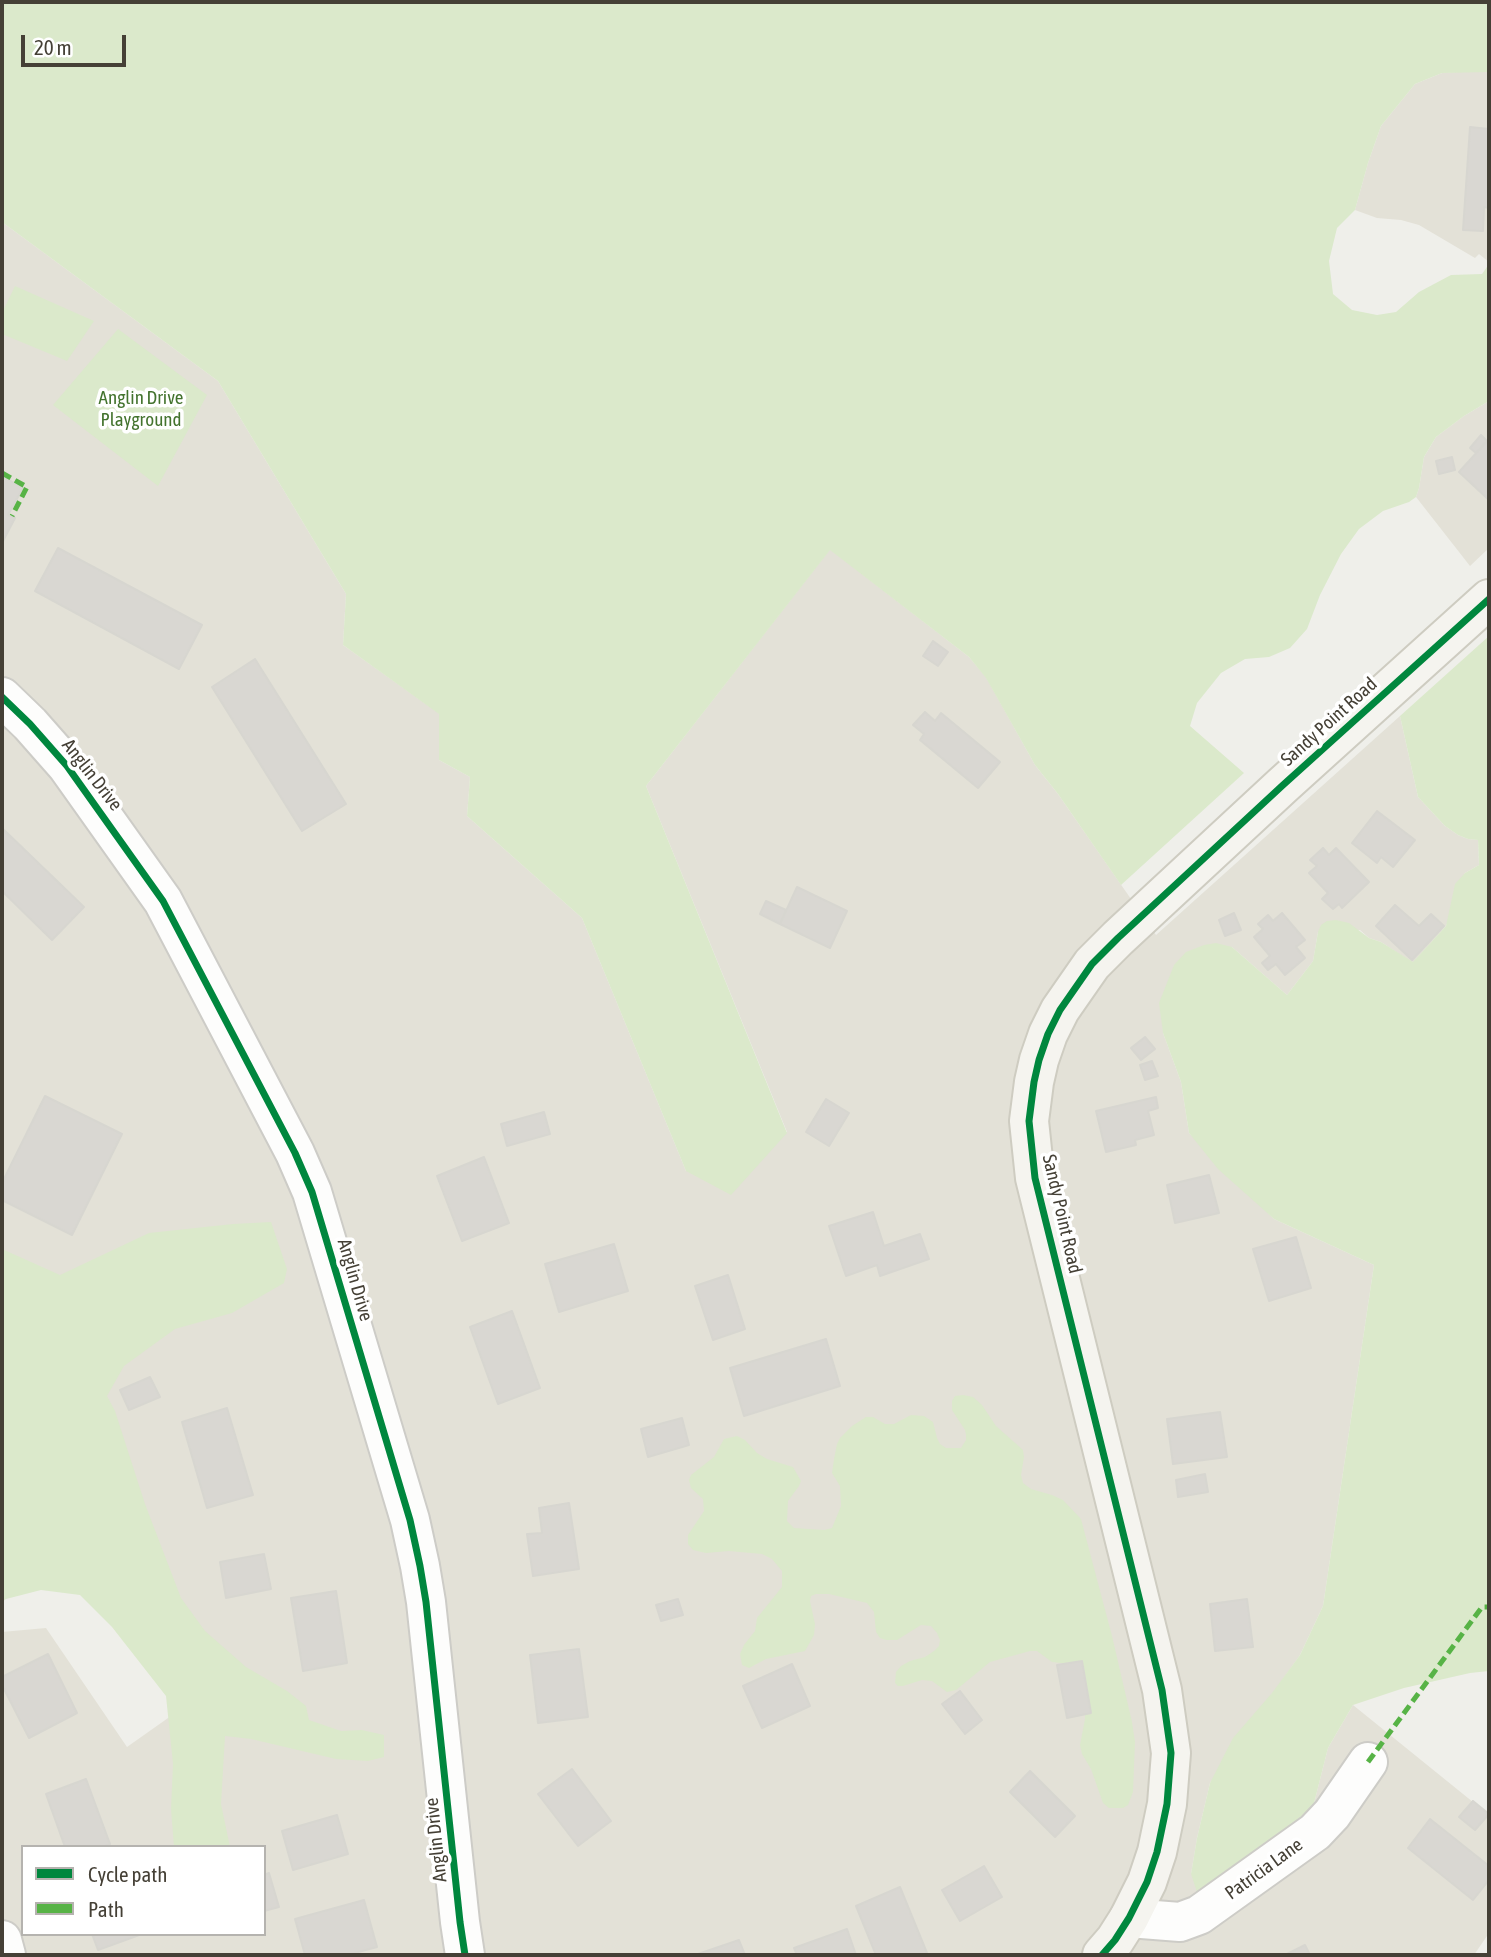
<!DOCTYPE html>
<html>
<head>
<meta charset="utf-8">
<style>
	body { margin:0 }
	#map { position:relative; width:1491px; height:1957px; overflow:hidden; background:#efefea; font-family:"Asap Condensed",sans-serif }
	canvas { display:block }
	.frame { position:absolute; inset:0; border:4px solid #454036; pointer-events:none }
	.legend { position:absolute; left:21px; top:1845px; width:245px; height:91px; box-sizing:border-box; background:#fff; border:2px solid #b5b3af; margin:0; padding:9px 12px; list-style:none; font-size:21px; color:#454036 }
	.legend li { display:flex; align-items:center; gap:14px; height:35px }
	.legend b { width:35px; border:2px solid #b5b3af }
	.scale { position:absolute; left:21px; top:35px; width:105px; height:32px; box-sizing:border-box; border:4px solid #454036; border-top:0; padding-left:9px; font-size:21px; line-height:24px; white-space:nowrap; color:#454036; -webkit-text-stroke:5px #fff; paint-order:stroke }
</style>
</head>
<body>
<div id="map">
<canvas width="1491" height="1957"></canvas>
<div class="frame"></div>
<ul class="legend">
<li><b style="height:9px;background:#00873e"></b>Cycle path</li>
<li><b style="height:9px;background:#57b346"></b>Path</li>
</ul>
<div class="scale">20 m</div>
</div>
<script>
const g = document.querySelector('canvas').getContext('2d');
g.lineJoin = 'round';
function fill(path, color) { g.fillStyle = color; g.fill(path, 'evenodd'); }
const toPath = rows => new Path2D(rows.map(r => 'M' + r).join(''));
function trace(path, color, width, dash) { g.strokeStyle = color; g.lineWidth = width; g.lineCap = dash ? 'butt' : 'round'; g.setLineDash(dash || []); g.stroke(path); }
function write(font, color, halo, rows, align = 'center') {
  g.font = font + ' "Asap Condensed",sans-serif'; g.lineWidth = 7; g.setLineDash([]); g.textBaseline = 'middle'; g.strokeStyle = halo; g.fillStyle = color; for (const [text, x, y, turn = 0] of rows) {
    g.save(); g.translate(x, y); g.rotate((+turn || 0) * Math.PI / 180); g.textAlign = isNaN(turn) ? turn : align; if (halo) g.strokeText(text, 0, 0); g.fillText(text, 0, 0); g.restore();
  }
}
fill(toPath([
	[1469,71,1489,72,1489,262,1479,254,1475,258,1419,225,1401,220,1377,218,1355,210,1368,163,1381,126,1415,84,1442,73],
	[2,222,218,381,346,594,343,645,440,714,439,760,470,777,467,816,582,918,686,1171,787,1132,646,786,830,549,969,657,986,677,1035,765,1058,794,1156,935,1400,716,1418,797,1445,826,1458,835,1468,839,1478,840,1479,865,1465,873,1446,926,1413,963,1381,942,1369,938,1360,930,1318,932,1313,961,1287,995,1232,947,1163,1033,1181,1082,1189,1133,1274,1219,1374,1265,1323,1606,1300,1655,1210,1783,1197,1838,1191,1874,1309,1823,1328,1748,1353,1705,1489,1815,1489,1933,1474,1955,2,1955,2,1632,46,1628,127,1747,195,1699,2,1325],
	[23,1847,264,1847,264,1934,23,1934],
	[1489,401,1489,548,1470,566,1416,497,1419,488,1424,457,1436,437,1464,416]
]), '#e3e1d7');
fill(toPath([
	[2,2,1489,2,1489,72,1442,73,1415,84,1381,126,1368,163,1355,210,1337,228,1329,261,1333,294,1352,310,1377,315,1396,312,1419,292,1451,275,1482,274,1489,264,1489,401,1464,416,1436,437,1424,457,1419,488,1416,497,1409,502,1383,511,1359,529,1341,554,1320,595,1307,629,1290,648,1269,657,1245,659,1221,673,1197,703,1190,726,1244,773,1121,885,1058,794,1035,765,986,678,969,657,830,550,646,786,787,1133,731,1195,686,1171,582,918,467,816,470,777,439,760,439,714,343,645,346,594,218,381,2,222],
	[15,286,94,321,67,361,2,334,2,313],
	[118,329,207,395,158,486,53,405],
	[1489,636,1489,1671,1470,1673,1404,1688,1353,1705,1328,1748,1309,1823,1198,1895,1191,1874,1197,1838,1210,1783,1233,1738,1272,1693,1300,1655,1323,1606,1374,1265,1274,1219,1218,1169,1189,1133,1181,1082,1163,1033,1159,1003,1174,965,1186,952,1204,945,1216,943,1232,947,1287,995,1313,961,1318,932,1321,925,1327,921,1336,920,1349,923,1369,938,1381,942,1413,962,1446,926,1455,884,1465,873,1479,865,1478,840,1468,839,1458,835,1445,826,1418,797,1400,716],
	[271,1222,287,1269,284,1283,232,1313,175,1329,124,1366,107,1396,115,1411,145,1504,181,1598,205,1631,246,1667,287,1691,306,1706,309,1720,341,1731,362,1730,384,1735,384,1757,368,1761,336,1759,251,1739,225,1736,221,1804,230,1847,174,1847,171,1809,173,1764,166,1696,112,1627,80,1595,41,1590,6,1599,2,1602,2,1249,60,1275,149,1233,233,1224],
	[963,1395,973,1397,982,1405,996,1426,1023,1450,1024,1457,1021,1475,1023,1483,1031,1489,1052,1495,1063,1500,1081,1519,1112,1636,1132,1722,1135,1742,1133,1792,1128,1805,1123,1808,1109,1808,1103,1803,1091,1769,1082,1754,1080,1745,1085,1719,1085,1699,1069,1664,1052,1662,1037,1651,1030,1651,990,1662,956,1690,947,1692,932,1681,922,1680,903,1686,898,1686,895,1683,896,1672,901,1666,910,1661,925,1657,934,1651,939,1646,940,1640,937,1633,931,1626,921,1625,897,1640,886,1640,880,1638,876,1632,874,1612,867,1603,829,1594,816,1594,811,1596,810,1601,815,1624,814,1635,805,1651,766,1659,749,1668,742,1665,740,1654,744,1645,755,1631,757,1618,782,1587,782,1571,772,1559,762,1554,729,1551,706,1553,693,1550,688,1544,688,1535,704,1511,703,1499,691,1488,689,1480,691,1475,714,1457,724,1439,737,1436,745,1440,757,1453,767,1459,793,1467,801,1481,799,1486,788,1501,787,1521,794,1528,824,1530,832,1528,841,1506,840,1486,832,1473,834,1459,837,1444,840,1438,852,1426,866,1417,873,1417,885,1424,894,1424,911,1415,924,1416,933,1422,937,1438,940,1444,946,1448,961,1448,966,1440,966,1435,965,1430,952,1410,952,1401,955,1396]
]), '#dbe9cb');
const building = toPath([
	[1470,127,1489,129,1489,208,1484,207,1483,231,1463,230,1470,127],
	[1481,435,1487,441,1476,453,1470,448,1481,435],
	[1489,439,1489,500,1459,472,1489,439],
	[1452,457,1455,470,1439,474,1436,461,1452,457],
	[2,476,23,488,8,515,15,518,2,543,2,476],
	[58,548,202,625,179,669,35,591,58,548],
	[933,641,948,652,938,666,923,656,933,641],
	[255,659,346,804,302,831,212,687,255,659],
	[925,712,935,721,941,713,1000,762,978,788,920,740,924,734,913,725,925,712],
	[1377,811,1415,840,1393,867,1381,857,1377,863,1352,843,1377,811],
	[2,828,84,907,52,940,2,891,2,828],
	[1323,848,1329,855,1336,848,1369,882,1342,908,1339,904,1333,909,1322,899,1328,893,1309,873,1317,866,1310,860,1323,848],
	[797,887,847,911,830,948,780,924,797,887],
	[766,901,786,910,780,924,760,914,766,901],
	[1395,905,1419,926,1431,914,1444,926,1412,960,1376,926,1395,905],
	[1234,913,1241,930,1225,936,1219,920,1234,913],
	[1282,913,1305,940,1296,947,1305,958,1285,975,1276,964,1268,970,1262,963,1270,956,1254,937,1263,929,1258,924,1268,915,1273,921,1282,913],
	[1145,1037,1155,1049,1141,1060,1131,1048,1145,1037],
	[1152,1061,1158,1076,1145,1080,1140,1065,1152,1061],
	[45,1096,122,1134,72,1235,2,1200,2,1183,45,1096],
	[1156,1097,1158,1108,1148,1111,1154,1135,1135,1140,1136,1145,1106,1152,1096,1111,1156,1097],
	[826,1099,849,1113,829,1146,806,1132,826,1099],
	[544,1112,550,1134,507,1146,501,1124,544,1112],
	[484,1157,509,1223,462,1241,437,1176,484,1157],
	[1209,1175,1219,1213,1175,1223,1167,1185,1209,1175],
	[873,1212,884,1246,920,1234,929,1259,880,1276,877,1265,846,1276,829,1226,873,1212],
	[1296,1237,1311,1288,1269,1301,1253,1249,1296,1237],
	[614,1244,628,1291,559,1312,545,1264,614,1244],
	[728,1275,745,1329,713,1340,695,1286,728,1275],
	[512,1311,540,1388,498,1404,470,1327,512,1311],
	[826,1339,840,1386,744,1416,730,1368,826,1339],
	[150,1377,160,1397,129,1410,120,1390,150,1377],
	[227,1408,253,1495,207,1508,182,1422,227,1408],
	[1220,1412,1227,1457,1173,1464,1167,1419,1220,1412],
	[682,1418,689,1445,648,1457,641,1429,682,1418],
	[1205,1474,1208,1492,1178,1497,1176,1480,1205,1474],
	[569,1503,579,1569,533,1576,527,1534,542,1533,539,1508,569,1503],
	[264,1554,271,1589,226,1598,220,1562,264,1554],
	[336,1591,347,1663,303,1671,291,1598,336,1591],
	[678,1599,683,1615,661,1621,656,1605,678,1599],
	[1247,1599,1253,1647,1215,1651,1210,1604,1247,1599],
	[579,1649,588,1717,538,1723,530,1655,579,1649],
	[48,1654,77,1713,29,1738,2,1685,2,1677,48,1654],
	[1082,1661,1091,1713,1067,1718,1057,1665,1082,1661],
	[792,1664,810,1706,762,1728,743,1686,792,1664],
	[960,1691,982,1720,965,1734,942,1704,960,1691],
	[572,1769,611,1821,578,1846,538,1794,572,1769],
	[1030,1771,1075,1816,1055,1837,1010,1792,1030,1771],
	[86,1779,110,1844,103,1847,65,1847,46,1794,86,1779],
	[1473,1801,1489,1814,1475,1830,1459,1817,1473,1801],
	[337,1815,348,1854,293,1870,282,1831,337,1815],
	[1430,1819,1489,1866,1489,1880,1473,1900,1408,1848,1430,1819],
	[984,1866,1002,1897,960,1921,942,1890,984,1866],
	[269,1873,279,1907,264,1911,264,1875,269,1873],
	[900,1887,927,1953,922,1955,876,1955,856,1906,900,1887],
	[364,1900,377,1947,347,1955,305,1955,295,1919,364,1900],
	[847,1929,856,1955,797,1955,794,1948,847,1929],
	[92,1934,142,1934,98,1950,92,1934],
	[739,1940,745,1955,699,1955,698,1954,739,1940],
	[1305,1945,1310,1955,1285,1955,1305,1945]
]);
fill(building, '#d9d7d2');
trace(building, '#d7d6d0', 2);
const street = toPath([
	[2,697,30,724,67,766,163,901,295,1153,312,1192,410,1520,420,1566,426,1602,460,1922,465,1955],
	[1129,1918,1180,1922,1199,1915,1315,1832,1332,1814,1368,1762],
	[2,1940,6,1955]
]);
const secondary = toPath([
	[1102,1955,1115,1940,1129,1918,1147,1882,1157,1852,1167,1804,1171,1753,1162,1690,1035,1178,1029,1121,1034,1082,1039,1060,1048,1034,1060,1010,1092,964,1118,938,1283,785,1489,599]
]);
trace(street, '#cdccc7', 42);
trace(secondary, '#ceccc1', 42);
trace(street, '#fdfdfc', 38);
trace(secondary, '#f5f4ef', 38);
trace(toPath([
	[2,473,27,487,12,516],
	[1368,1762,1482,1607,1489,1607]
]), '#57b346', 5, [10, 5]);
trace(toPath([
	[2,697,30,724,67,766,163,901,295,1153,312,1192,410,1520,420,1566,426,1602,460,1922,465,1955],
	[1102,1955,1115,1940,1129,1918,1147,1882,1157,1852,1167,1804,1171,1753,1162,1690,1035,1178,1029,1121,1034,1082,1039,1060,1048,1034,1060,1010,1092,964,1118,938,1283,785,1489,599]
]), '#00873e', 7);
write('19px', '#43732e', '#fff', [
	["Anglin Drive",141,398],
	["Playground",141,420]
]);
write('19px', '#454036', '#fff', [
	["Sandy Point Road",1329,722,-42],
	["Anglin Drive",92,775,52],
	["Sandy Point Road",1062,1214,77],
	["Anglin Drive",355,1280,74],
	["Anglin Drive",436,1840,-96],
	["Patricia Lane",1264,1869,-36]
]);
</script>
</body>
</html>
